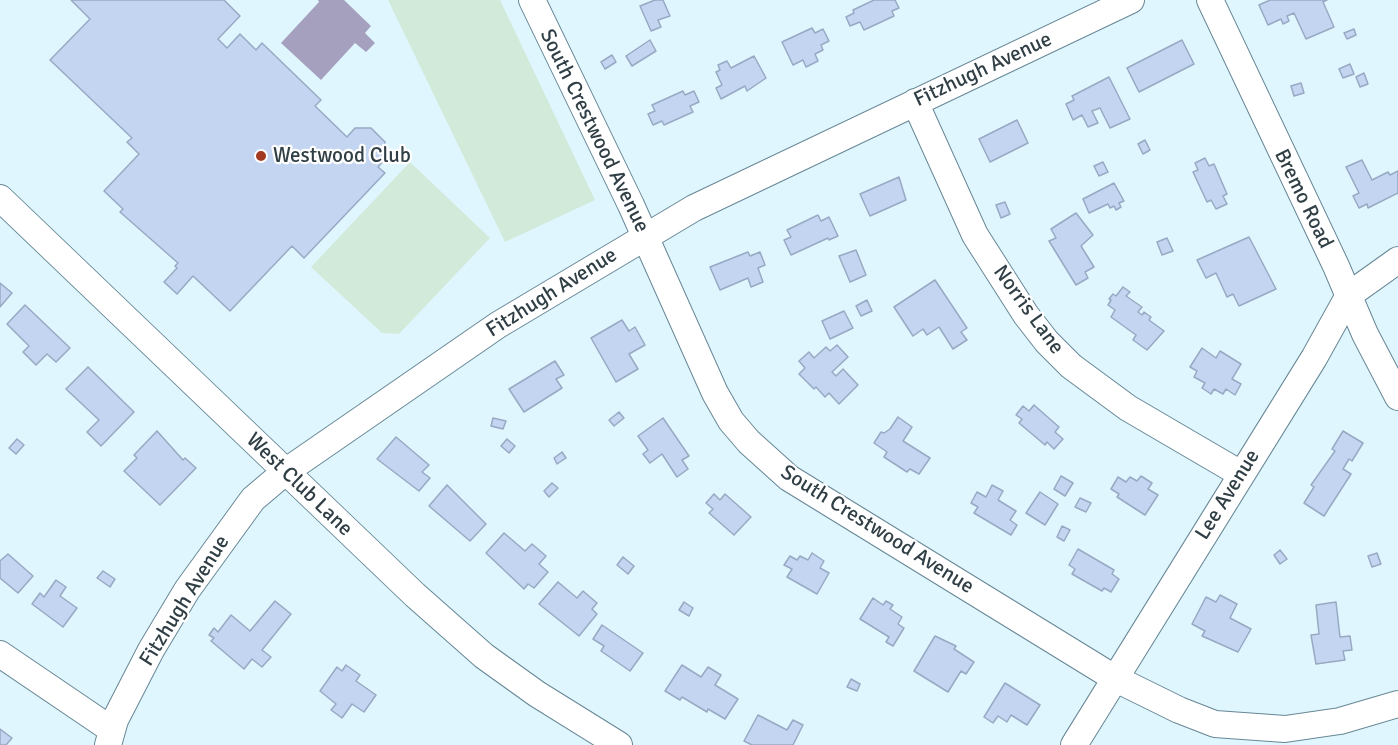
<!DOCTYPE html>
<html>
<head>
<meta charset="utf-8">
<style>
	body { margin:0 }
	canvas { display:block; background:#e0f6ff }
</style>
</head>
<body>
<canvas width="1398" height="745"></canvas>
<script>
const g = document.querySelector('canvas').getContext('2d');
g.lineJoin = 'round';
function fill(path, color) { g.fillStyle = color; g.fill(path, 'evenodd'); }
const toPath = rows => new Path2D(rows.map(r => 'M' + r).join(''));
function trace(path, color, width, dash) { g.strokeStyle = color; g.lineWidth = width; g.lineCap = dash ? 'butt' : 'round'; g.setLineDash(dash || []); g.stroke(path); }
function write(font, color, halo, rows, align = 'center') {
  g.font = font + ' Signika,sans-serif'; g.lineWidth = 4.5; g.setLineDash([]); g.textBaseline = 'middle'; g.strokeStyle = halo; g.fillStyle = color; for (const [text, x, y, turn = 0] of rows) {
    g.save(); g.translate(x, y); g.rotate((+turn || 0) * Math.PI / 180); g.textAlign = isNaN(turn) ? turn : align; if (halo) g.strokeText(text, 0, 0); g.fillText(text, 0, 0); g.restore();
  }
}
fill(toPath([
	[388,0,500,0,595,200,505,242],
	[410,162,490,238,399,334,382,333,311,267]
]), '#d1ead9');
fill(toPath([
	[318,0,344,0,371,26,365,33,375,43,366,52,355,43,321,80,281,43,319,2]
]), '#a5a0be');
const building = toPath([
	[71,0,224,0,240,16,218,39,227,48,240,34,256,50,262,43,321,100,315,106,347,137,355,128,371,128,385,142,385,159,378,167,385,173,304,258,292,246,230,311,193,276,177,294,164,282,177,268,175,266,178,263,120,212,123,209,104,191,139,154,127,142,132,138,50,60,90,19,71,0],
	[655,0,663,0,670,16,658,20,661,27,651,31,640,6,655,0],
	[874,0,895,0,899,8,892,11,894,16,864,30,860,22,850,26,846,17,854,13,853,10,874,0],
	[1270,0,1327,0,1323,2,1334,27,1306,39,1294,13,1287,16,1289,21,1283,24,1281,19,1268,25,1259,5,1270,0],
	[812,28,815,33,823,29,829,41,821,45,823,50,815,54,818,61,806,67,803,60,793,65,782,42,812,28],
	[1354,29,1356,35,1347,39,1344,33,1354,29],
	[650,40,656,51,632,66,626,56,650,40],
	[1182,40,1194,64,1139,92,1127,68,1182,40],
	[612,55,616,62,605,69,601,62,612,55],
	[754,56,766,78,747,91,745,86,721,99,716,88,722,85,716,72,720,70,718,65,727,61,731,68,754,56],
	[1350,64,1354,74,1343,78,1339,69,1350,64],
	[1364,73,1368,84,1360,87,1356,77,1364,73],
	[1109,77,1130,119,1110,128,1100,108,1092,111,1098,123,1088,127,1082,115,1073,120,1066,104,1074,100,1072,96,1109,77],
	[1301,83,1304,93,1294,96,1291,86,1301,83],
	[683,91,685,95,694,91,699,102,690,106,693,112,664,125,662,121,653,125,648,114,655,111,652,105,683,91],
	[1017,120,1028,143,990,162,979,139,1017,120],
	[1145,140,1150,150,1143,154,1138,144,1145,140],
	[1205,158,1209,166,1214,164,1227,194,1223,196,1227,204,1216,209,1211,200,1207,202,1193,172,1198,170,1195,163,1205,158],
	[1362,160,1372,180,1388,172,1390,175,1398,171,1398,193,1368,208,1367,204,1359,208,1353,196,1359,193,1346,167,1362,160],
	[1103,162,1108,172,1099,176,1094,166,1103,162],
	[899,177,906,200,870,216,860,194,899,177],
	[1114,183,1124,201,1119,203,1121,207,1116,210,1114,206,1110,208,1108,204,1089,213,1083,199,1114,183],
	[1005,202,1010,214,1001,218,996,205,1005,202],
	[1076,213,1093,235,1081,246,1094,267,1085,272,1088,278,1076,285,1049,241,1056,238,1051,229,1076,213],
	[818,215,821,221,829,217,838,236,829,240,828,238,791,255,784,240,791,237,787,230,818,215],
	[1249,237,1276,289,1239,306,1233,294,1227,297,1216,273,1206,278,1197,260,1249,237],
	[1167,238,1173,251,1162,255,1157,242,1167,238],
	[856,250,866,275,850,282,839,256,856,250],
	[748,252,750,256,760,252,765,265,758,268,763,282,751,287,748,278,720,290,710,267,748,252],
	[935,280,967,328,961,332,967,340,953,349,939,327,927,335,923,329,913,336,894,307,935,280],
	[0,283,12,293,0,307,0,283],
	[1123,287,1130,292,1126,296,1142,307,1138,312,1142,315,1144,312,1151,317,1149,320,1164,331,1147,350,1133,340,1136,335,1111,317,1115,310,1108,305,1111,300,1109,299,1113,294,1116,296,1123,287],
	[867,300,872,311,861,316,856,306,867,300],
	[25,305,70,348,56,362,47,354,36,365,23,352,29,346,7,324,25,305],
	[844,311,853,328,830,339,822,321,844,311],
	[622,320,629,331,635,327,645,345,629,354,638,369,616,382,591,338,622,320],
	[837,345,848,357,832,372,836,376,843,369,858,385,839,404,829,393,825,397,816,387,814,389,799,374,805,368,799,361,809,352,814,358,826,347,830,351,837,345],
	[1202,348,1216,358,1220,351,1241,364,1232,379,1241,384,1235,395,1226,389,1223,394,1214,389,1211,394,1202,388,1205,383,1194,377,1197,371,1190,367,1202,348],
	[555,361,564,375,556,379,562,388,524,412,509,389,555,361],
	[88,367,134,412,101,446,87,432,99,420,66,389,88,367],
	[1034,405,1059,427,1055,432,1063,439,1054,449,1047,442,1045,445,1019,423,1022,419,1016,415,1023,406,1029,411,1034,405],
	[619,412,624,418,614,426,609,420,619,412],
	[898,417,912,427,903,441,930,458,919,474,910,469,907,472,884,457,887,452,874,443,881,432,884,433,890,429,898,417],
	[493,418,506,421,503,429,491,426,493,418],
	[663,418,689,456,682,460,688,469,677,477,662,454,650,463,643,454,648,450,638,436,663,418],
	[157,431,183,460,185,458,196,468,160,505,124,471,137,458,134,455,157,431],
	[1343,431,1363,443,1352,461,1349,459,1343,469,1351,474,1324,516,1304,503,1314,487,1311,485,1335,451,1332,449,1343,431],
	[396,437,429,465,422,472,430,478,419,491,377,459,396,437],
	[17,439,24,445,16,454,9,448,17,439],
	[507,439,515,446,509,453,501,446,507,439],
	[562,452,566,458,557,464,554,458,562,452],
	[1061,476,1073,483,1065,496,1054,489,1061,476],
	[1141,476,1152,483,1148,489,1158,495,1145,515,1117,497,1119,494,1111,489,1118,477,1126,482,1130,477,1137,481,1141,476],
	[552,483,558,488,549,497,544,491,552,483],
	[447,485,486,524,470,541,429,506,447,485],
	[992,485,1003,491,998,500,1016,511,1010,520,1017,525,1011,535,974,513,978,507,971,503,977,492,986,497,992,485],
	[1040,492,1058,504,1045,525,1026,513,1040,492],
	[714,494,720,500,725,494,751,517,734,535,709,513,713,509,706,503,714,494],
	[1080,498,1091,503,1086,512,1075,507,1080,498],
	[1062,526,1070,530,1064,541,1057,537,1062,526],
	[504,533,525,551,532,544,546,556,539,564,548,572,534,588,528,584,524,589,486,553,504,533],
	[1078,549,1114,570,1112,574,1119,579,1111,592,1104,588,1102,591,1072,574,1075,569,1069,565,1078,549],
	[1280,550,1287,559,1280,564,1274,555,1280,550],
	[812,553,824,561,820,568,829,573,817,594,787,577,792,569,784,565,790,556,797,560,800,556,808,560,812,553],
	[1377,553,1381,564,1372,567,1368,556,1377,553],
	[8,554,33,576,18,593,0,578,0,561,8,554],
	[623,557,634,566,628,574,617,565,623,557],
	[103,571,115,579,110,587,97,578,103,571],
	[56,580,66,587,60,596,77,608,63,627,32,604,40,593,44,597,56,580],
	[558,582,577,598,583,591,597,603,592,609,597,614,579,636,539,604,558,582],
	[1220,595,1237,604,1230,618,1251,629,1238,652,1202,636,1205,631,1192,624,1206,597,1216,602,1220,595],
	[873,598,883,605,886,601,893,605,890,609,902,617,898,624,904,628,893,646,886,642,889,637,860,619,873,598],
	[275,601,291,614,262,650,271,657,262,667,252,659,244,669,211,641,214,638,209,635,214,628,218,632,231,615,250,631,275,601],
	[684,602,693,608,689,616,679,610,684,602],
	[1336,602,1340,637,1350,636,1352,650,1343,651,1345,660,1316,664,1311,635,1319,634,1316,605,1336,602],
	[602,625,643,653,630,671,601,651,604,646,593,639,602,625],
	[935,636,956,646,954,649,974,662,966,674,961,671,948,692,914,671,935,636],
	[346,665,360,675,356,681,376,695,364,712,352,704,342,718,331,710,336,704,320,691,337,667,342,671,346,665],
	[682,665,701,677,708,667,721,675,715,685,738,699,725,719,708,709,707,712,682,697,680,700,665,691,682,665],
	[851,679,860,684,857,691,847,687,851,679],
	[1005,683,1040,705,1027,725,1011,715,1007,722,998,716,993,723,984,717,1005,683],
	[758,715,787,730,793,720,803,725,793,745,752,745,744,741,758,715],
	[0,729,12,738,6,745,0,745,0,729]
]);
fill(building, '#c3d5f1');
trace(building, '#98a9c3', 1.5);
const minor = toPath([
	[532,0,631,205,715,393,731,421,749,442,789,478,1116,679,1179,710,1215,724,1285,729,1340,721,1398,704],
	[1210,0,1336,266,1365,334,1398,397],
	[915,102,975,235,1026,315,1047,342,1071,366,1128,408,1241,474],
	[0,198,415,595,484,656,537,694,619,745],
	[0,654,112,730],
	[108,745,115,720,151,650,187,590,253,499,285,472,498,325,694,208,1131,0],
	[1074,745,1314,358,1349,295,1398,260]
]);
trace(minor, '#668795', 28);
trace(minor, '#fff', 26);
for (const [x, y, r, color] of [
	[261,156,6,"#a23921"]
]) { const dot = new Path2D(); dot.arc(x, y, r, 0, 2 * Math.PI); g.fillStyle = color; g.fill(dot); trace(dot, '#fff', 2); }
write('21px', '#303f45', '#fff', [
	["Fitzhugh Avenue",983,70,-25],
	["South Crestwood Avenue",594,131,64],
	["Bremo Road",1303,199,64],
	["Fitzhugh Avenue",552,293,-32],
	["Norris Lane",1028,310,54],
	["West Club Lane",299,485,44],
	["Lee Avenue",1228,495,-58],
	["South Crestwood Avenue",877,530,32],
	["Fitzhugh Avenue",185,601,-58]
]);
write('21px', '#303f45', '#fff', [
	["Westwood Club",273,156]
], 'left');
</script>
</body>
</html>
